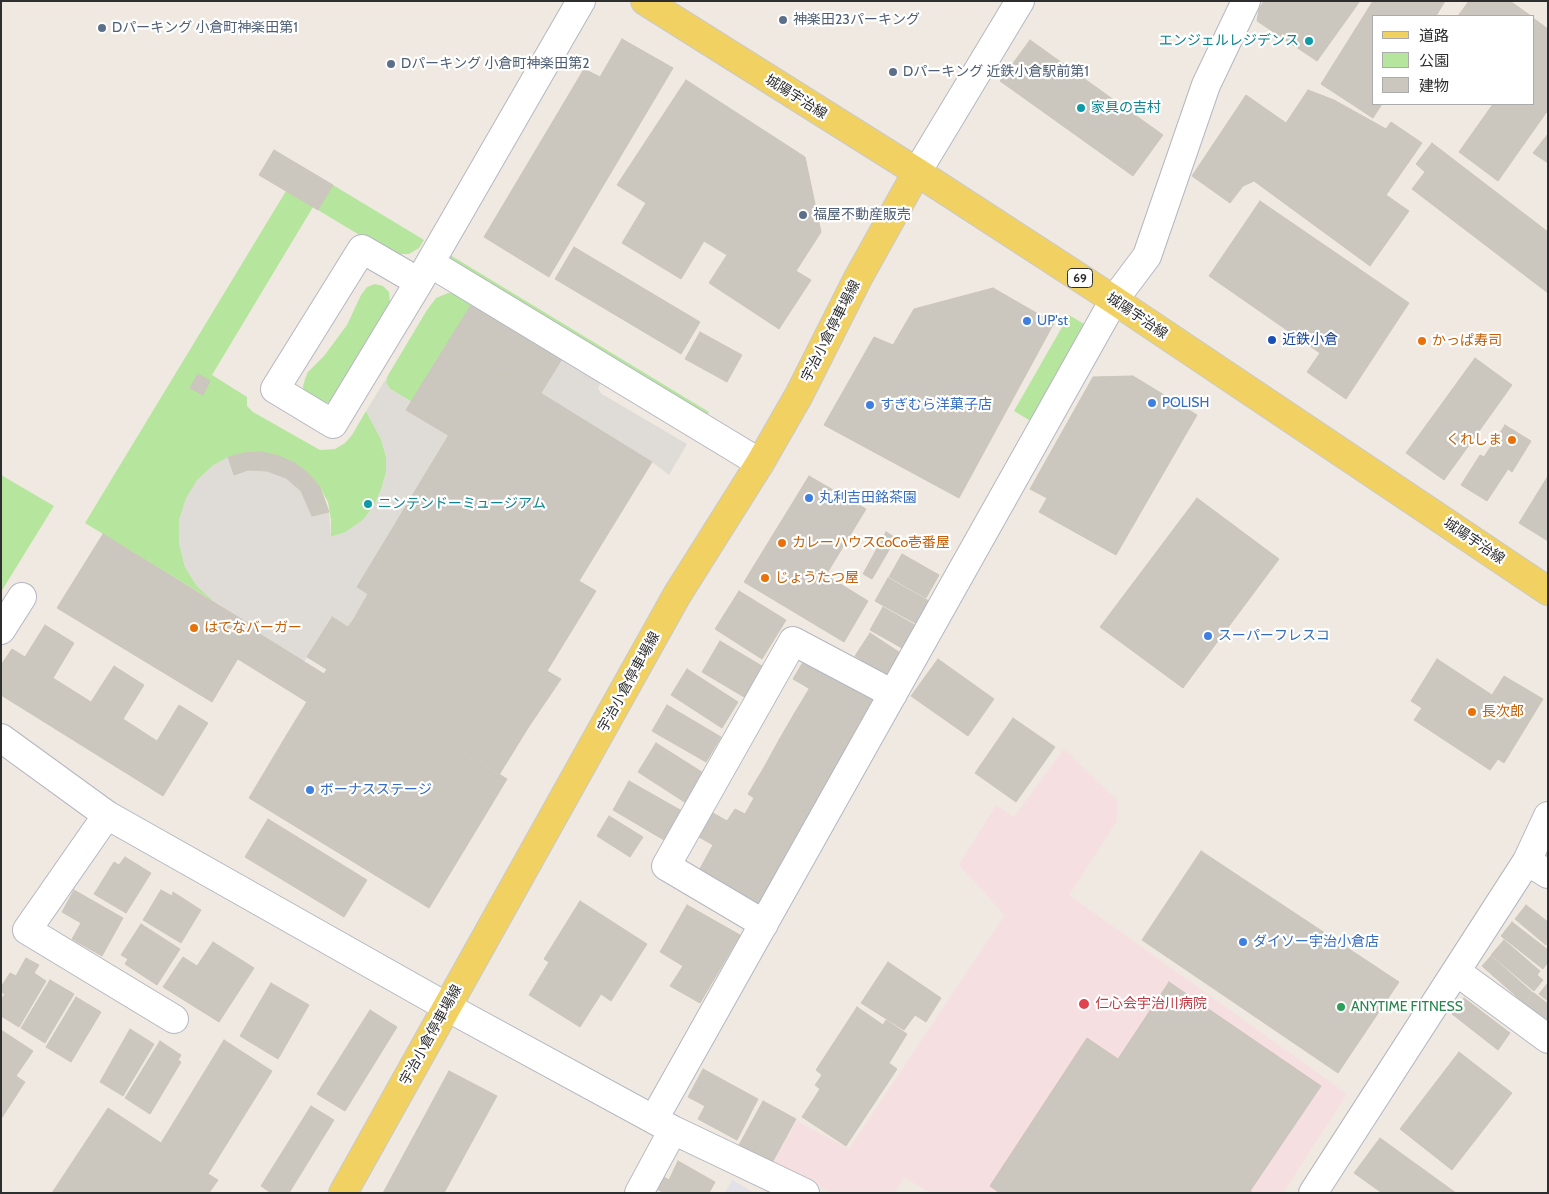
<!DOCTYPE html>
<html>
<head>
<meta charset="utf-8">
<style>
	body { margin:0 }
	#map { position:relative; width:1549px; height:1194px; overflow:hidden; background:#efe9e1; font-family:Cabin,"Noto Sans JP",sans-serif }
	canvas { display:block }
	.frame { position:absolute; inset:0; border:2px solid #2e2e2e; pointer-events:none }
	.legend { position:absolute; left:1372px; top:15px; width:162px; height:90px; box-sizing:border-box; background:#fff; border:1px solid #ababab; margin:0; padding:6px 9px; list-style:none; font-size:15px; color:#2e2e2e }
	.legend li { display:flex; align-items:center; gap:10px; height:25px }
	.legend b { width:25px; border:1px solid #ababab }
</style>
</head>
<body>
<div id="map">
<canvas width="1549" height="1194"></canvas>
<div class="frame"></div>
<ul class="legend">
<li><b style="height:6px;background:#f2d163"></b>道路</li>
<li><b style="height:14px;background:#b6e59e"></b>公園</li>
<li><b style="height:14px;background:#cbc7bf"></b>建物</li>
</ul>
</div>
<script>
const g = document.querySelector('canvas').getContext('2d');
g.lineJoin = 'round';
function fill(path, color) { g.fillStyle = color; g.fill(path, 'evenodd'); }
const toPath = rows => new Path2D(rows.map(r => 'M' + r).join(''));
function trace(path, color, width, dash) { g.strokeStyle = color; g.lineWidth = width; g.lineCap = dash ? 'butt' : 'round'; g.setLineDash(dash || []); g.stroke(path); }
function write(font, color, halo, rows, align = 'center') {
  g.font = font + ' Cabin,"Noto Sans JP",sans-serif'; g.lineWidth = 4.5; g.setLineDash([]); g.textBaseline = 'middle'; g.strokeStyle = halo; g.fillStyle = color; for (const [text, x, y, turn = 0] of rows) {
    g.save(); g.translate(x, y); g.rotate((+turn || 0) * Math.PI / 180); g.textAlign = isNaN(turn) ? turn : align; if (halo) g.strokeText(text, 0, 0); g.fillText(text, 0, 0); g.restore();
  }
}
fill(toPath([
	[732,1180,755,1193,725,1193]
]), '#e3e1e8');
fill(toPath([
	[1064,749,1117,800,1117,821,1069,895,1347,1094,1283,1193,931,1193,904,1177,895,1193,833,1193,772,1165,797,1121,849,1149,1005,915,959,865,996,805,1014,817]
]), '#f5dfe0');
fill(toPath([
	[333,185,424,240,419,248,409,254,396,254,381,248,318,210],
	[286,191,313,207,212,375,247,397,247,406,253,412,320,450,335,449,345,443,352,435,366,411,381,439,386,456,386,473,381,490,374,506,363,520,346,532,331,537,331,520,328,502,320,487,308,473,295,463,279,456,262,452,244,453,228,457,179,520,179,542,185,567,197,586,215,602,85,523],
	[450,255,709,412,705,417,447,266],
	[375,284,383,286,389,292,390,302,386,317,335,398,327,403,320,403,305,394,303,387,305,379,308,372,324,356,347,325,361,295,367,287],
	[448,293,461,293,474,300,412,402,390,389,386,383,387,377,427,310,436,298],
	[1069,315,1084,324,1087,343,1039,426,1014,411],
	[1,475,54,506,1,592]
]), '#b6e59e');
fill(toPath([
	[565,354,603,377,598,389,602,394,687,444,669,475,652,462,541,393],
	[387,377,386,383,390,389,412,402,407,410,448,435,357,587,368,594,348,627,331,617,304,662,255,631,256,628,215,602,197,586,185,567,179,542,179,520,186,498,197,480,212,466,228,457,234,475,248,470,267,471,286,478,301,491,312,515,329,512,331,537,346,532,363,520,374,506,381,490,386,473,386,456,381,439,366,411]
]), '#dfdcd8');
const building = toPath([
	[1264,1,1360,1,1317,61,1257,21,1259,9,1264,1],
	[1373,1,1445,1,1436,16,1373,16,1373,104,1382,104,1373,118,1321,84,1373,1],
	[1469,1,1510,1,1531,16,1458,16,1469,1],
	[1533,18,1548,29,1548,110,1498,181,1459,152,1493,104,1533,104,1533,18],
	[622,39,673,68,549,277,484,237,584,69,600,77,622,39],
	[1030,40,1163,135,1133,176,1000,81,1030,40],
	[686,80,805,157,821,232,796,271,811,280,779,329,709,283,727,255,704,241,681,279,622,243,646,203,617,185,686,80],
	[1308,90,1334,100,1386,129,1391,122,1422,143,1386,195,1409,211,1370,266,1254,181,1243,186,1230,203,1192,176,1246,95,1286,123,1308,90],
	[1548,134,1548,163,1533,153,1548,134],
	[1432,143,1548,232,1548,293,1412,189,1425,172,1416,164,1432,143],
	[274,150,333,185,318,210,259,175,274,150],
	[1260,201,1409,303,1346,399,1307,372,1320,353,1209,276,1260,201],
	[574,247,700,322,681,354,555,279,574,247],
	[993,288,1054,323,959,498,824,425,874,337,893,345,914,309,993,288],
	[474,300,565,354,541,393,505,371,487,401,474,393,448,435,406,410,474,300],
	[700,332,742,355,727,382,685,359,700,332],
	[1475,358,1512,385,1444,480,1406,453,1475,358],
	[505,371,652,462,579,581,596,591,547,671,561,679,528,728,353,620,368,594,357,587,474,393,487,401,505,371],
	[198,374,210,381,203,395,190,388,198,374],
	[1133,376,1197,415,1116,555,1039,512,1047,498,1030,489,1093,377,1133,376],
	[1505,425,1531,441,1512,472,1508,469,1487,501,1461,485,1480,455,1484,457,1505,425],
	[262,452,279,456,295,463,308,473,320,487,329,512,312,516,301,491,286,478,267,471,248,470,234,475,228,457,244,453,262,452],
	[809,476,866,509,826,575,868,601,844,642,744,582,809,476],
	[1548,476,1548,541,1519,523,1548,476],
	[1197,498,1279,559,1183,688,1100,627,1197,498],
	[886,532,896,538,872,579,863,574,886,532],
	[103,534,256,628,212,702,57,608,103,534],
	[902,554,939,575,926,598,889,577,902,554],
	[888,578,936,605,924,628,875,601,888,578],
	[739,591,786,620,762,659,715,629,739,591],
	[883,607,922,629,909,652,870,630,883,607],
	[332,617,348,627,353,620,528,728,499,775,307,657,332,617],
	[45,625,74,643,53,678,91,702,114,666,144,685,123,719,157,741,179,705,208,723,163,796,1,695,1,665,12,649,25,657,45,625],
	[255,631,324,674,307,702,238,659,255,631],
	[870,633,902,654,887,677,855,656,870,633],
	[720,641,767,669,749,700,702,672,720,641],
	[806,657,876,698,863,720,793,679,806,657],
	[938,659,994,699,968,736,911,696,938,659],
	[1437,659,1492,695,1504,676,1543,699,1504,763,1498,759,1490,770,1414,720,1422,708,1411,701,1437,659],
	[327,669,507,779,466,847,286,736,327,669],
	[687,669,738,702,722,728,671,695,687,669],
	[809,689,863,720,848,746,794,714,809,689],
	[667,705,721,737,706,762,652,731,667,705],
	[794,714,853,748,838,774,779,740,794,714],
	[1013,718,1055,747,1016,802,975,773,1013,718],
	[286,736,466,847,429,908,249,798,286,736],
	[779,740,838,774,822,803,763,769,779,740],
	[656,743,705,774,686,803,638,772,656,743],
	[763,769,819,801,757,908,697,874,713,845,699,837,713,813,727,821,735,809,745,814,754,798,748,794,763,769],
	[629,781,682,811,664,840,613,810,629,781],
	[609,816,643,837,630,857,597,836,609,816],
	[268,819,367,880,344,917,245,857,268,819],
	[1201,851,1399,982,1338,1073,1142,940,1201,851],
	[125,857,151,873,126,913,94,894,114,862,119,865,125,857],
	[74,890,123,918,102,956,72,939,81,923,62,912,74,890],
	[161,890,172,896,173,892,201,910,181,943,143,920,161,890],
	[580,901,647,944,611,1001,601,994,580,1027,529,995,549,962,544,959,580,901],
	[687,905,740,935,700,1003,670,986,683,966,660,952,687,905],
	[1526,905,1548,922,1546,945,1515,919,1526,905],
	[1512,922,1548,950,1548,962,1543,969,1501,936,1512,922],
	[141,924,180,949,157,985,125,964,128,959,121,955,141,924],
	[1504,940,1540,971,1537,975,1543,980,1534,991,1491,955,1504,940],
	[213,942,254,968,219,1022,163,987,183,957,197,966,213,942],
	[1491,956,1533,993,1524,1003,1482,966,1491,956],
	[26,958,39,965,34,973,46,981,19,1027,1,1016,1,1000,5,994,1,992,1,987,10,973,16,976,26,958],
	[888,962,941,998,926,1022,915,1015,904,1030,861,1003,888,962],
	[50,980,74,994,45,1043,21,1028,50,980],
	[1169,982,1321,1086,1250,1191,1253,1193,1000,1193,990,1186,1087,1038,1118,1059,1169,982],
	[271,983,309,1005,278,1059,240,1036,271,983],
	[1548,983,1548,1001,1539,994,1548,983],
	[1534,993,1548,1004,1548,1024,1524,1004,1534,993],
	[76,997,101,1012,71,1062,46,1047,76,997],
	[1464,998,1510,1033,1498,1050,1452,1014,1464,998],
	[857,1007,883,1025,886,1020,907,1034,889,1063,897,1069,846,1146,802,1117,820,1089,815,1085,822,1075,816,1070,857,1007],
	[370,1010,397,1027,345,1111,317,1094,370,1010],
	[130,1029,154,1044,123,1096,100,1082,130,1029],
	[1,1030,33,1051,16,1076,25,1082,1,1119,1,1030],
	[224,1040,272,1071,208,1174,218,1180,209,1193,52,1193,108,1108,161,1143,224,1040],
	[160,1041,181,1055,178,1060,181,1062,150,1114,125,1098,160,1041],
	[1459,1052,1512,1093,1452,1170,1400,1129,1459,1052],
	[703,1069,758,1099,737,1140,698,1119,705,1106,688,1097,703,1069],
	[449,1071,497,1096,444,1193,383,1193,449,1071],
	[763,1101,796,1119,772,1163,739,1145,763,1101],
	[311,1106,334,1120,289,1193,271,1193,261,1186,311,1106],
	[1380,1138,1456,1193,1382,1193,1354,1173,1380,1138],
	[678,1161,715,1182,709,1193,664,1193,657,1189,664,1177,669,1180,678,1161]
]);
fill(building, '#cbc7bf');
trace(building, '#cbc5ba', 1);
const minor = toPath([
	[917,172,1020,1],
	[430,263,760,463],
	[419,282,362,249,275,389,333,424,419,282,581,1],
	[1,630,22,597],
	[1,738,107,815,447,1007,673,1130,805,1193],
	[107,815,27,930,174,1019],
	[1527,861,1548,874],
	[764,924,666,866,793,641,893,694],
	[1457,972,1548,1039],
	[654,1119,1114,300,1147,256,1206,85,1246,1],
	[639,1193,673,1130],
	[1313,1193,1527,861,1548,816]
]);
const major = toPath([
	[645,1,917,172,1114,300,1548,591],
	[343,1193,677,595,760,463,799,395,858,278,917,172]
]);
trace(minor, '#b4b7c1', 30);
trace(major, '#c9c9c9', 30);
trace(minor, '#fff', 28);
trace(major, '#f2d163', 28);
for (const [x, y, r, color] of [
	[783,20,5,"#5c6f8a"],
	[102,28,5,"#5c6f8a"],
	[1309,41,5,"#0f9aa8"],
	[391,64,5,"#5c6f8a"],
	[893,72,5,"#5c6f8a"],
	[1081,108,5,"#0f9aa8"],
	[803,215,5,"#5c6f8a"],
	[1027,321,5,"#3f7fe0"],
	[1272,340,5,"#1a4fb4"],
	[1422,341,5,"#e8710a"],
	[1152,403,5,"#3f7fe0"],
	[870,405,5,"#3f7fe0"],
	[1512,440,5,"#e8710a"],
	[809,498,5,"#3f7fe0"],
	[368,504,5,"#0f9aa8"],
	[782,543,5,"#e8710a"],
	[765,578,5,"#e8710a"],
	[194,628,5,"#e8710a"],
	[1208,636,5,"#3f7fe0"],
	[1472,712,5,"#e8710a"],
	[310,790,5,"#3f7fe0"],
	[1243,942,5,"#3f7fe0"],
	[1084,1004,6,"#e0444e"],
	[1341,1007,5,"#2e9e5b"]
]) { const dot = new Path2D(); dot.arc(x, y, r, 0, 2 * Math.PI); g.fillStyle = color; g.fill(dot); trace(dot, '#fff', 2); }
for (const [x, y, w] of [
	[1080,278,25]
]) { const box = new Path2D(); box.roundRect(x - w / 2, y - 9.5, w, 19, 4); g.fillStyle = '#fff'; g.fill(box); trace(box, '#2e2e2e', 1); }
write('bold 12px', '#2e2e2e', null, [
	["69",1080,278]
]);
write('14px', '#4e5e75', '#fff', [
	["神楽田23パーキング",793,20],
	["Dパーキング 小倉町神楽田第1",112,28],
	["Dパーキング 小倉町神楽田第2",401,64],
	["Dパーキング 近鉄小倉駅前第1",903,72],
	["福屋不動産販売",813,215]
], 'left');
write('14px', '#0d838f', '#fff', [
	["エンジェルレジデンス",1299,41,"right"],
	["家具の吉村",1091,108],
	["ニンテンドーミュージアム",378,504]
], 'left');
write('14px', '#2e2e2e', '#fff', [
	["城陽宇治線",796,97,32],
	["城陽宇治線",1137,316,34],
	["宇治小倉停車場線",831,331,-63],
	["城陽宇治線",1474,541,34],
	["宇治小倉停車場線",629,682,-61],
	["宇治小倉停車場線",431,1035,-61]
]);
write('14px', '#366cbe', '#fff', [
	["UP'st",1037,321],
	["POLISH",1162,403],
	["すぎむら洋菓子店",880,405],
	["丸利吉田銘茶園",819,498],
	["スーパーフレスコ",1218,636],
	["ボーナスステージ",320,790],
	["ダイソー宇治小倉店",1253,942]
], 'left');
write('14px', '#164399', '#fff', [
	["近鉄小倉",1282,340]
], 'left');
write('14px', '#c56008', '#fff', [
	["かっぱ寿司",1432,341],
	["くれしま",1502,440,"right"],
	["カレーハウスCoCo壱番屋",792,543],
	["じょうたつ屋",775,578],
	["はてなバーガー",204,628],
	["長次郎",1482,712]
], 'left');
write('14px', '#be3a42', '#fff', [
	["仁心会宇治川病院",1095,1004]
], 'left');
write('14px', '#27864d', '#fff', [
	["ANYTIME FITNESS",1351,1007]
], 'left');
</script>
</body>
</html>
